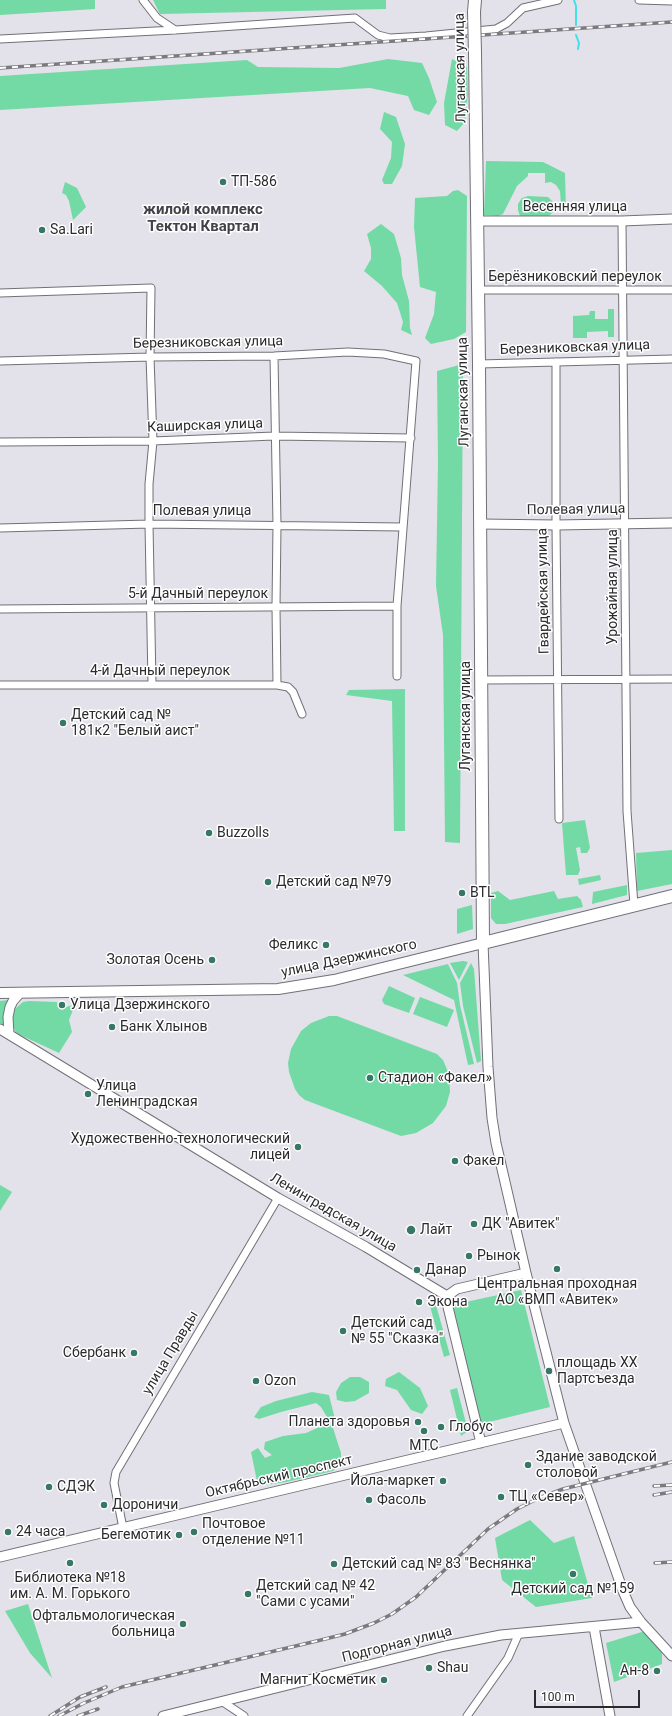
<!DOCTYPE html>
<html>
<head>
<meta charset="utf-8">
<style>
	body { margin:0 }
	#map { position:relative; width:672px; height:1716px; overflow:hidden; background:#e3e1e9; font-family:Roboto,sans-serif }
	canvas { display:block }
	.scale { position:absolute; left:534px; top:1690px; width:106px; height:18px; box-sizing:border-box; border:2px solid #2b2a2d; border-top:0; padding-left:5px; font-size:12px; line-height:14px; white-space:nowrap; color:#2b2a2d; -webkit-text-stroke:3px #fff; paint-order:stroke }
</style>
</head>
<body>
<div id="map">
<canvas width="672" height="1716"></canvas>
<div class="scale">100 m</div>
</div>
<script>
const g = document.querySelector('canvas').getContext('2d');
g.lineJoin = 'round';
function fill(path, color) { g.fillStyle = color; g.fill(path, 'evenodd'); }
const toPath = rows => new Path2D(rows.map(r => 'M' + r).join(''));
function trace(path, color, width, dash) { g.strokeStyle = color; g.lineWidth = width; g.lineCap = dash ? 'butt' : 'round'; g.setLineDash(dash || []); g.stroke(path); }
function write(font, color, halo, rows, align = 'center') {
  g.font = font + ' Roboto,sans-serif'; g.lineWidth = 3; g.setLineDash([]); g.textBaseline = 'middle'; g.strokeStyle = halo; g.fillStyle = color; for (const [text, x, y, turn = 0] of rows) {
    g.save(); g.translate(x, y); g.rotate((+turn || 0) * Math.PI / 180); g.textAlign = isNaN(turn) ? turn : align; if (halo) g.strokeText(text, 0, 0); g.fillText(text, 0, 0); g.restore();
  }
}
fill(toPath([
	[0,0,95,0,95,9,0,15],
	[153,0,386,0,386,9,160,14],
	[388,59,422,63,429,78,437,102,429,115,414,110,408,96,370,88,0,110,0,76,247,60,258,67,339,68],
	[452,59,467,67,468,94,465,122,457,131,445,125,444,103],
	[384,112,396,117,405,144,402,166,392,184,384,184,382,180,391,158,392,142,380,129],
	[486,161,543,162,565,173,566,212,563,210,561,205,560,191,556,185,551,182,545,183,545,173,528,173,528,176,517,186,503,214,498,216,484,215],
	[65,182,77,188,86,207,73,220,69,201,66,195,62,193],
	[458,190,467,196,466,332,454,339,431,344,425,338,434,314,436,292,420,287,414,227,415,198,447,196,453,191],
	[528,196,548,197,552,201,554,211,549,216,520,216,518,210,518,204,522,198],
	[381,224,394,234,401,258,402,275,409,301,410,328,412,335,401,330,403,322,397,303,382,286,364,271,371,259,371,248,367,234],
	[608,309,614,309,614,337,608,337,608,331,587,332,587,338,573,338,573,316,589,315,590,311,595,311,595,319,608,319],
	[463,364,460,843,445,842,443,635,436,586,438,462,437,371],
	[405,689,405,831,394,831,392,701,346,695,349,690],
	[585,820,590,848,587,853,581,853,580,847,576,848,580,870,578,875,566,875,562,823],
	[672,850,672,884,637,891,636,853],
	[600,875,601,880,579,885,578,879],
	[627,885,627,895,592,904,593,892],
	[498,891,510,900,554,891,558,899,577,896,581,900,583,907,505,924,496,924,491,918,491,893],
	[472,905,473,929,457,934,457,909],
	[463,961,468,962,459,980,450,963],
	[471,963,474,969,481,1061,477,1063,463,1006,460,983],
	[448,964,457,983,460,1005,474,1064,468,1065,454,1000,403,975],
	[389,986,415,998,409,1013,384,1004,382,1000],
	[420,997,454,1010,447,1027,413,1014],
	[8,1000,4,1025,0,1023,0,1001],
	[29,1001,57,1002,60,1008,75,1005,69,1020,72,1032,59,1053,18,1034,15,1031,12,1021,15,1009,23,1002],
	[329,1016,337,1016,437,1054,443,1060,449,1074,450,1092,446,1106,433,1123,416,1133,401,1136,305,1100,299,1095,295,1089,289,1072,288,1063,291,1049,301,1031,311,1023],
	[0,1185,12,1192,0,1211],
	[521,1290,550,1407,481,1424,452,1305],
	[436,1305,450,1355,444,1357,430,1306],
	[399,1372,420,1388,428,1406,422,1414,411,1410,397,1390,385,1386,386,1379],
	[350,1377,360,1377,369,1382,369,1393,355,1401,346,1402,337,1400,336,1392,341,1383],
	[457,1388,468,1431,461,1436,450,1390],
	[312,1392,329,1395,335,1419,333,1428,341,1453,341,1464,333,1471,286,1482,258,1486,251,1452,258,1448,265,1458,272,1455,264,1449,265,1442,283,1436,306,1433,326,1424,327,1417,321,1407,316,1403,281,1412,259,1419,254,1417,261,1407,276,1401],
	[530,1520,554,1543,574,1536,592,1598,536,1607,502,1580,495,1538],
	[28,1604,52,1678,30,1653,5,1611],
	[645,1631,662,1651,662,1664,614,1682,606,1643]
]), '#73daa6');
trace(toPath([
	[574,0,576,6,576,25],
	[576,35,579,43,578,49]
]), '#41e2e7', 2);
const street = toPath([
	[143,0,157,18,175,30],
	[639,0,672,1],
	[0,39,175,30,355,18,378,35,390,38,426,36,496,29,507,23,523,8,558,0],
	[622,221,627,811,634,905],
	[477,290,672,290],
	[0,293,151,288,150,357,153,441,149,484,149,524,152,684],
	[274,356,277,525,276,607,277,685],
	[0,361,150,357,274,356,348,352,384,354,416,361,397,606,397,676],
	[556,362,556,525,559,819],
	[479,364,672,359],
	[0,442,153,441,274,436,411,438],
	[0,528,149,524,403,527],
	[0,609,397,606],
	[481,680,672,679],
	[0,685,277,685,288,687,293,692,302,714],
	[123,1528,114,1483,116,1472,278,1198],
	[223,1702,244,1716],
	[467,1716,508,1658,519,1633]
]);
const secondary = toPath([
	[478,221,622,221,672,219],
	[480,524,556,525,672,523],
	[483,943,488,1067,492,1118,496,1143,526,1273,564,1423,623,1591,630,1607,641,1622,672,1656],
	[0,1029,278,1198,366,1247,447,1296],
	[9,1034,8,1017,10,1007,13,1001,20,993],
	[481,1443,447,1303,447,1296,457,1289,526,1273],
	[0,1557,564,1423],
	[594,1627,610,1716],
	[163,1716,445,1646,501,1635,641,1622]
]);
const primary = toPath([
	[0,993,278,989,334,980,483,943]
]);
const highway = toPath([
	[474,12,475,0],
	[475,53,479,364,483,943,672,896]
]);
trace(street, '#727077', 9);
trace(secondary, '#727077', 11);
trace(primary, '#727077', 12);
trace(highway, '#727077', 14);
trace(street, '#fff', 7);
trace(secondary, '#fff', 9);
trace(primary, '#fff', 10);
trace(highway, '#fff', 12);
const rail = toPath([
	[0,68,672,22],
	[654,1486,672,1485],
	[654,1495,672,1492],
	[655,1563,672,1562],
	[50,1716,80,1697,106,1687],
	[59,1716,84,1703,122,1687,321,1640,345,1634,374,1623,392,1614,416,1597,488,1529,517,1509,539,1498,563,1489,672,1462],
	[78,1716,98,1709]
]);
trace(rail, '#7c7a7f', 3.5);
trace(rail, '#fff', 2, [6]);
const highwayBridge = toPath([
	[474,12,475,53]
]);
trace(highwayBridge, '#727077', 14, []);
trace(highwayBridge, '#fff', 12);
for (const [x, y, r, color] of [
	[223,182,4,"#387765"],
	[42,230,4,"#387765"],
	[63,723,4,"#387765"],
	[209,833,4,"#387765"],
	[268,882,4,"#387765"],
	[462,893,4,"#387765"],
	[326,945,4,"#387765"],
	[212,960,4,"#387765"],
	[62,1005,4,"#387765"],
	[112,1027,4,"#387765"],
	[370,1078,4,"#387765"],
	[88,1094,4,"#387765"],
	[298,1147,4,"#387765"],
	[455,1161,4,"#387765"],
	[474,1224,4,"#387765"],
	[411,1230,5,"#387765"],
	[469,1256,4,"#387765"],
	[557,1269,4,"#387765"],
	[417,1270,4,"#387765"],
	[419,1302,4,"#387765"],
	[343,1331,4,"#387765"],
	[134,1353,4,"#387765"],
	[549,1371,4,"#387765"],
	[256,1381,4,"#387765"],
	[418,1422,4,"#387765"],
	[441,1427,4,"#387765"],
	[424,1431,4,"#387765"],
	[528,1465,4,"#387765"],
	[443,1481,4,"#387765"],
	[49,1487,4,"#387765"],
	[501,1497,4,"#387765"],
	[369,1500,4,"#387765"],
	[104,1505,4,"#387765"],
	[8,1532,4,"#387765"],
	[194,1532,4,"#387765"],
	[179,1535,4,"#387765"],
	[70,1563,4,"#387765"],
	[334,1564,4,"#387765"],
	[573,1574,4,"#387765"],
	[248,1594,4,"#387765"],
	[183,1624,4,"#387765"],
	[429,1668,4,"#387765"],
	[657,1671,4,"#387765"],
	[384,1680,4,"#387765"]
]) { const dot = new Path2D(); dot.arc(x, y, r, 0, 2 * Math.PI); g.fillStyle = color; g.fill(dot); trace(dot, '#fff', 1.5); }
write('14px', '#2b2a2d', '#fff', [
	["Луганская улица",461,68,-91],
	["Весенняя улица",575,207],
	["Берёзниковский переулок",575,277],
	["Березниковская улица",208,343,-1],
	["Березниковская улица",575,348,-2],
	["Луганская улица",464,392,-91],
	["Каширская улица",205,426,-2],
	["Полевая улица",576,510,-1],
	["Полевая улица",202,511],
	["Урожайная улица",613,587,-90],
	["Гвардейская улица",544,591,-91],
	["5-й Дачный переулок",198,594],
	["4-й Дачный переулок",160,671],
	["Луганская улица",466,716,-90],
	["улица Дзержинского",349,959,-12],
	["Ленинградская улица",333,1213,30],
	["улица Правды",171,1353,-59],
	["Октябрьский проспект",279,1477,-13],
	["Подгорная улица",397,1645,-14]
]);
write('14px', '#2b2a2d', '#fff', [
	["ТП-586",231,182],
	["Sa.Lari",50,230],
	["Детский сад №",71,715],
	["181к2 \"Белый аист\"",71,731],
	["Buzzolls",217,833],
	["Детский сад №79",276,882],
	["BTL",470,893],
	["Феликс",318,945,"right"],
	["Золотая Осень",204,960,"right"],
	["Улица Дзержинского",70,1005],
	["Банк Хлынов",120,1027],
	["Стадион «Факел»",378,1078],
	["Улица",96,1086],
	["Ленинградская",96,1102],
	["Художественно-технологический",290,1139,"right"],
	["лицей",290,1155,"right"],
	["Факел",463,1161],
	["ДК \"Авитек\"",482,1224],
	["Лайт",420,1230],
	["Рынок",477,1256],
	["Данар",425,1270],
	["Центральная проходная",557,1284,"center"],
	["АО «ВМП «Авитек»",557,1300,"center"],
	["Экона",427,1302],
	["Детский сад",351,1323],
	["№ 55 \"Сказка\"",351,1339],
	["Сбербанк",126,1353,"right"],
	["площадь XX",557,1363],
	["Партсъезда",557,1379],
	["Ozon",264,1381],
	["Планета здоровья",410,1422,"right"],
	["Глобус",449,1427],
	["МТС",424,1446,"center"],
	["Здание заводской",536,1457],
	["столовой",536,1473],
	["Йола-маркет",435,1481,"right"],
	["СДЭК",57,1487],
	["ТЦ «Север»",509,1497],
	["Фасоль",377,1500],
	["Дороничи",112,1505],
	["Почтовое",202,1524],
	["отделение №11",202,1540],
	["24 часа",16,1532],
	["Бегемотик",171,1535,"right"],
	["Детский сад № 83 \"Веснянка\"",342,1564],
	["Библиотека №18",70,1578,"center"],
	["им. А. М. Горького",70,1594,"center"],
	["Детский сад № 42",256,1586],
	["\"Сами с усами\"",256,1602],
	["Детский сад №159",573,1589,"center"],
	["Офтальмологическая",175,1616,"right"],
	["больница",175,1632,"right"],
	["Shau",437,1668],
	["Ан-8",649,1671,"right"],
	["Магнит Косметик",376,1680,"right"]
], 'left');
write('bold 15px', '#444249', '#fff', [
	["жилой комплекс",203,210],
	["Тектон Квартал",203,227]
]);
</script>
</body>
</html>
